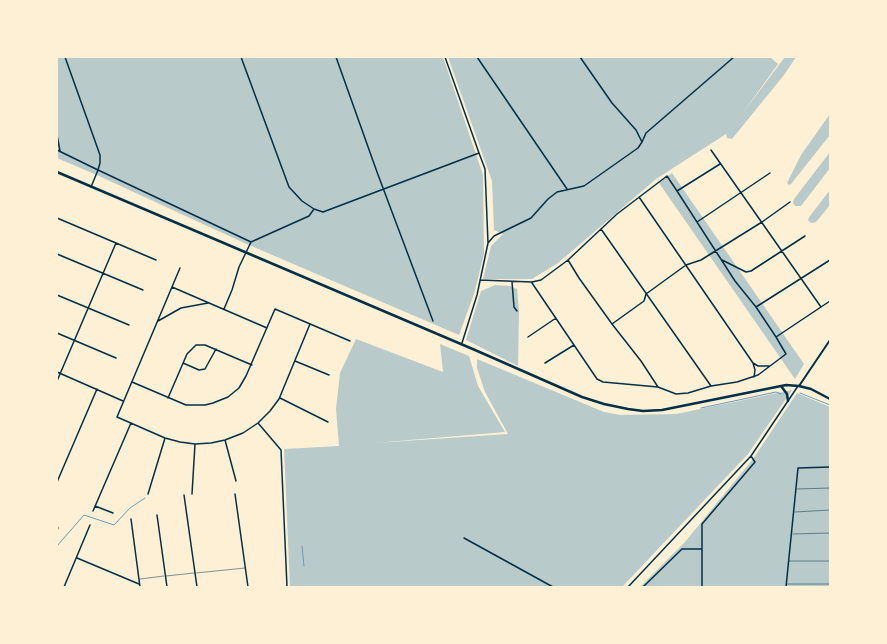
<!DOCTYPE html>
<html>
<head>
<meta charset="utf-8">
<style>
	body { margin:0 }
	#map { position:relative; width:887px; height:644px; overflow:hidden; background:#fdf0d5; font-family:Lora,serif }
	canvas { display:block }
	.frame { position:absolute; inset:0; border:58px solid #fdf0d5; pointer-events:none }
</style>
</head>
<body>
<div id="map">
<canvas width="887" height="644"></canvas>
<div class="frame"></div>
</div>
<script>
const g = document.querySelector('canvas').getContext('2d');
g.lineJoin = 'round';
function fill(path, color) { g.fillStyle = color; g.fill(path, 'evenodd'); }
const toPath = rows => new Path2D(rows.map(r => 'M' + r).join(''));
function trace(path, color, width, dash) { g.strokeStyle = color; g.lineWidth = width; g.lineCap = dash ? 'butt' : 'round'; g.setLineDash(dash || []); g.stroke(path); }
fill(toPath([
	[57,57,443,57,483,175,484,254,474,294,459,335,242,242,99,176,57,158],
	[448,57,770,57,778,64,742,114,785,57,796,57,784,75,732,139,727,138,726,134,656,179,558,263,532,279,483,279,491,246,503,234,494,230,492,181],
	[830,114,830,135,791,184,789,185,787,183,801,155],
	[830,152,830,168,801,206,795,206,793,203,794,199],
	[672,173,804,364,795,379,659,183],
	[830,190,830,205,816,222,811,223,808,220,810,216],
	[495,285,510,286,517,289,519,311,518,366,466,340,481,291],
	[356,339,443,372,440,344,469,356,478,386,505,432,374,443,508,434,485,392,477,368,477,359,604,412,621,415,676,414,792,390,748,454,622,587,290,587,284,449,339,446,336,409,340,373],
	[797,393,830,407,830,587,640,587,685,542,753,459]
]), '#b9caca');
trace(toPath([
	[800,393,830,405],
	[701,408,776,392,781,394],
	[57,546,84,515,114,525,130,508,145,498],
	[302,546,304,566]
]), '#669bbc', 1);
trace(toPath([
	[797,489,830,488],
	[795,512,830,510],
	[793,534,830,533],
	[789,561,830,561],
	[196,573,245,568],
	[166,576,194,573],
	[140,579,164,576],
	[787,584,830,584]
]), '#003049', 0.5);
trace(toPath([
	[241,57,289,187,302,201,314,209,323,212,479,153,485,169,488,243],
	[336,57,377,172,433,321],
	[445,57,479,153],
	[477,57,567,189],
	[57,135,60,151],
	[642,142,646,133,734,57],
	[57,150,98,170,100,163,100,155,65,57],
	[711,150,821,307],
	[91,187,98,170,251,242],
	[677,191,735,281,756,307,776,337],
	[639,197,753,363,755,370,754,377],
	[57,218,156,260],
	[697,222,770,173],
	[601,229,711,386],
	[57,254,143,290],
	[568,260,579,278,612,324,641,361,658,387,676,394,688,393,711,386,737,382,758,375,786,354,776,337,830,301],
	[722,260,746,272,751,271,805,236],
	[180,268,117,417,165,438,180,442,195,444,211,443,225,440,243,433,258,423,270,411,279,399,310,324],
	[480,280,532,282,541,280,568,260,617,214,667,176,677,191,720,164],
	[512,282,514,307,517,311],
	[532,283,597,379,603,382,658,387],
	[172,287,267,328],
	[57,295,129,325],
	[756,307,830,260],
	[224,309,232,290,239,267,251,242,309,216,314,209],
	[158,321,181,308,208,303],
	[612,324,644,301,646,294,686,265,701,260,709,255,762,222,790,202],
	[57,333,116,358],
	[528,337,556,318],
	[462,343,477,295,488,243,494,236,531,218,548,199,557,192,584,186,638,148,642,142,636,130,612,103,580,57],
	[295,361,329,375],
	[183,363,199,370,205,369,216,349],
	[545,363,574,345],
	[753,363,758,366,770,366],
	[57,372,123,401],
	[57,381,116,243],
	[132,382,186,405,205,405,213,403,228,397,239,388,246,376,275,309,350,341],
	[168,398,187,354,196,345,205,345,252,365],
	[280,398,328,422],
	[258,423,281,450,287,587],
	[225,440,236,481],
	[57,482,97,389],
	[148,494,165,438],
	[192,494,195,444],
	[235,494,248,587],
	[184,495,197,587],
	[95,506,113,513],
	[93,511,131,423],
	[157,515,167,587],
	[131,519,140,587],
	[57,528,58,528],
	[464,538,553,587],
	[77,558,139,584],
	[64,587,90,525],
	[628,587,751,456,798,386],
	[643,587,682,549,702,549],
	[702,587,702,524,755,462,751,456],
	[786,587,798,468,830,467]
]), '#003049', 1.5);
trace(toPath([
	[799,386,830,340]
]), '#003049', 2);
trace(toPath([
	[57,172,475,350,582,397,604,404,628,409,643,411,662,410,786,385,799,386,811,389,830,399],
	[781,386,787,394,788,401]
]), '#003049', 2.5);
</script>
</body>
</html>
